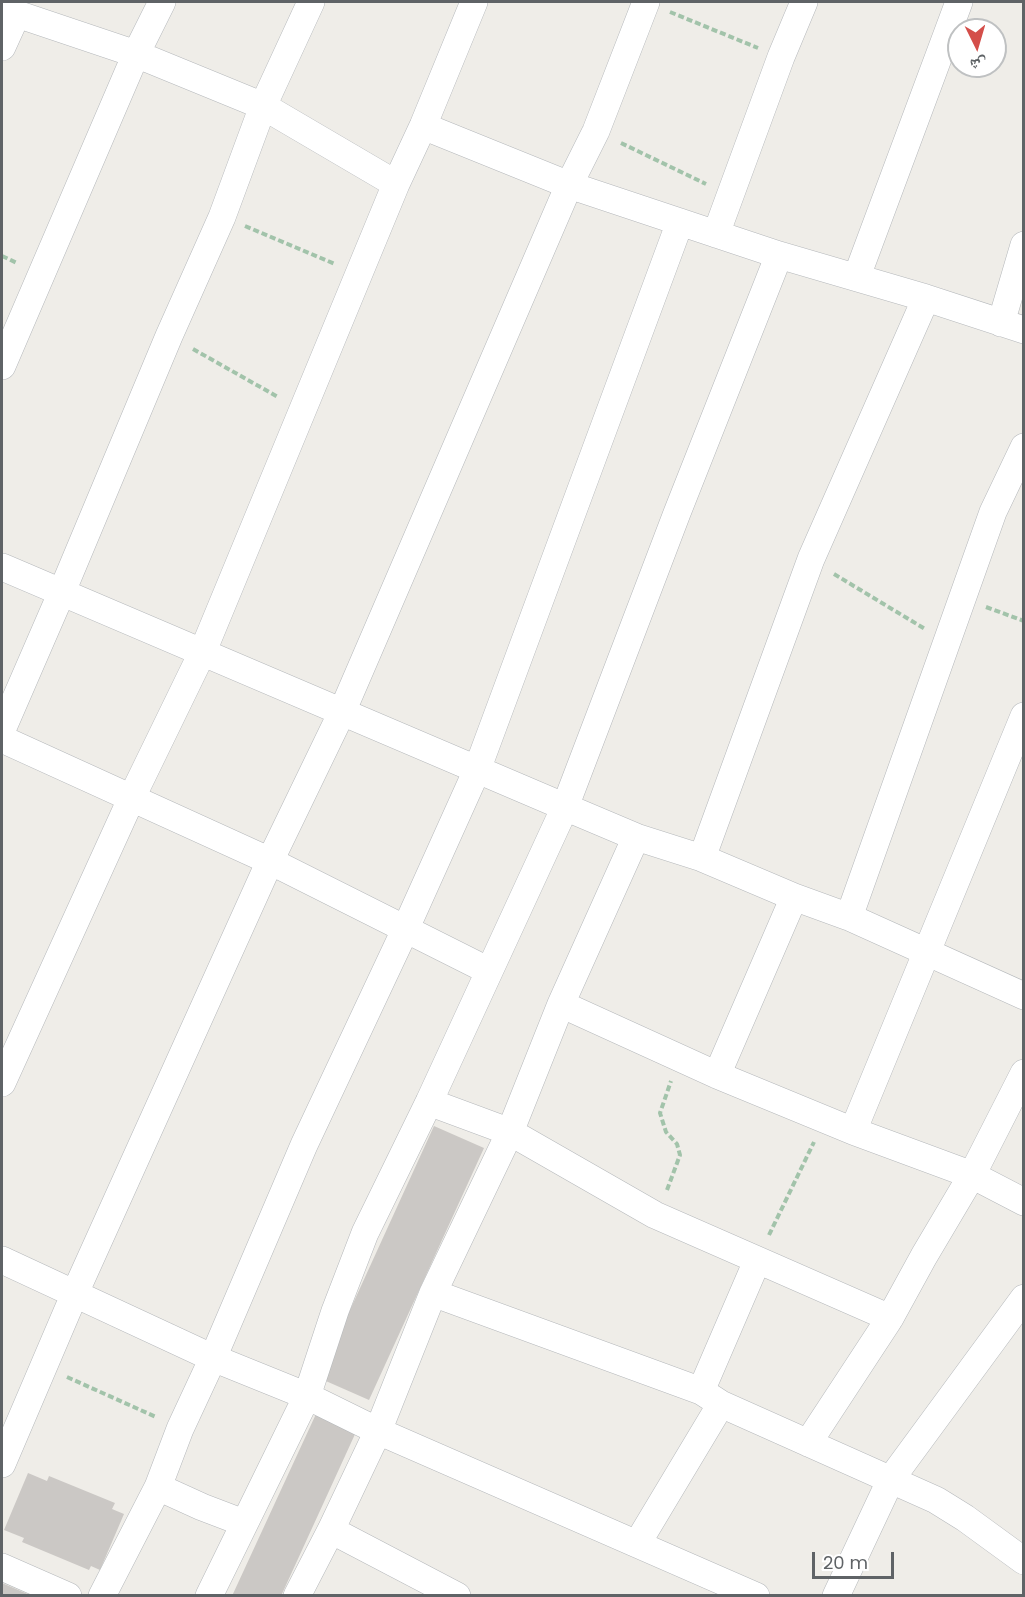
<!DOCTYPE html>
<html>
<head>
<meta charset="utf-8">
<style>
	body { margin:0 }
	#map { position:relative; width:1025px; height:1597px; overflow:hidden; background:#efede8; font-family:Poppins,"Noto Naskh Arabic",sans-serif }
	canvas { display:block }
	.frame { position:absolute; inset:0; border:3px solid #5f6366; pointer-events:none }
	.north { position:absolute; left:947px; top:18px; width:60px; height:60px; box-sizing:border-box; background:#fff; border:2px solid #bfc1c2; border-radius:50%; rotate:175deg; font-size:16px; font-weight:700; line-height:24px; text-align:center; color:#5f6366 }
	.north::after { content:''; display:block; margin:auto; width:21px; height:27px; background:#d44e4a; clip-path:polygon(50% 0,100% 100%,50% 72%,0 100%) }
	.scale { position:absolute; left:812px; top:1552px; width:82px; height:27px; box-sizing:border-box; border:3px solid #5f6366; border-top:0; padding-left:8px; font-size:18px; line-height:21px; white-space:nowrap; color:#5f6366; -webkit-text-stroke:4px #fff; paint-order:stroke }
</style>
</head>
<body>
<div id="map">
<canvas width="1025" height="1597"></canvas>
<div class="frame"></div>
<div class="north">ش</div>
<div class="scale">20 m</div>
</div>
<script>
const g = document.querySelector('canvas').getContext('2d');
g.lineJoin = 'round';
function fill(path, color) { g.fillStyle = color; g.fill(path, 'evenodd'); }
const toPath = rows => new Path2D(rows.map(r => 'M' + r).join(''));
function trace(path, color, width, dash) { g.strokeStyle = color; g.lineWidth = width; g.lineCap = dash ? 'butt' : 'round'; g.setLineDash(dash || []); g.stroke(path); }
fill(toPath([
	[434,1126,484,1148,369,1400,319,1378],
	[316,1414,356,1432,281,1596,232,1596],
	[28,1473,47,1481,49,1476,115,1503,112,1509,124,1514,100,1570,91,1566,89,1570,22,1542,24,1538,4,1530],
	[2,1583,30,1595,30,1596,2,1596]
]), '#cbc8c5');
const street = toPath([
	[2,10,17,14,136,54,263,106,396,184],
	[2,47,17,14],
	[423,126,569,185,779,255,926,298,1024,330],
	[716,234,781,57,804,2],
	[857,276,959,2],
	[1001,323,1024,245],
	[2,366,136,54,162,2],
	[2,567,565,807,636,837,702,858,794,897,849,917,1024,996],
	[2,730,61,594,169,336,222,217,263,106,311,2],
	[2,739,270,861,489,971],
	[702,858,811,559,926,298],
	[849,917,993,512,1024,447],
	[561,1004,717,1075,853,1131,972,1175,1024,1202],
	[717,1075,794,897],
	[2,1083,132,797,203,651,396,184,423,126,474,2],
	[429,1102,510,1132,655,1215,890,1318],
	[853,1131,1024,716],
	[2,1260,213,1358,307,1396,378,1431,756,1596],
	[433,1293,701,1391,721,1404,936,1500,965,1518,1024,1561],
	[701,1391,757,1261],
	[808,1443,890,1318,924,1256,972,1175,1024,1073],
	[2,1464,75,1293,270,861,342,712,569,185,596,131,646,2],
	[158,1487,202,1507,244,1523],
	[331,1530,457,1596],
	[637,1544,721,1404],
	[2,1567,68,1596],
	[102,1596,158,1487,180,1429,213,1358,304,1145,405,930,477,770,680,222],
	[209,1596,307,1396,335,1311,365,1233,429,1102,565,807,677,513,779,255],
	[297,1596,331,1530,378,1431,433,1293,510,1132,561,1004,636,837],
	[836,1596,891,1479,1024,1298]
]);
trace(street, '#b5b8bb', 28);
trace(toPath([
	[670,12,758,48],
	[621,143,706,184],
	[245,226,335,264],
	[2,256,17,263],
	[193,349,278,397],
	[834,574,925,629],
	[986,607,1024,621],
	[667,1190,680,1155,677,1144,666,1132,660,1113,671,1081],
	[769,1235,814,1142],
	[67,1377,156,1417]
]), '#a2c3aa', 4, [6, 3]);
trace(street, '#fff', 27);
</script>
</body>
</html>
